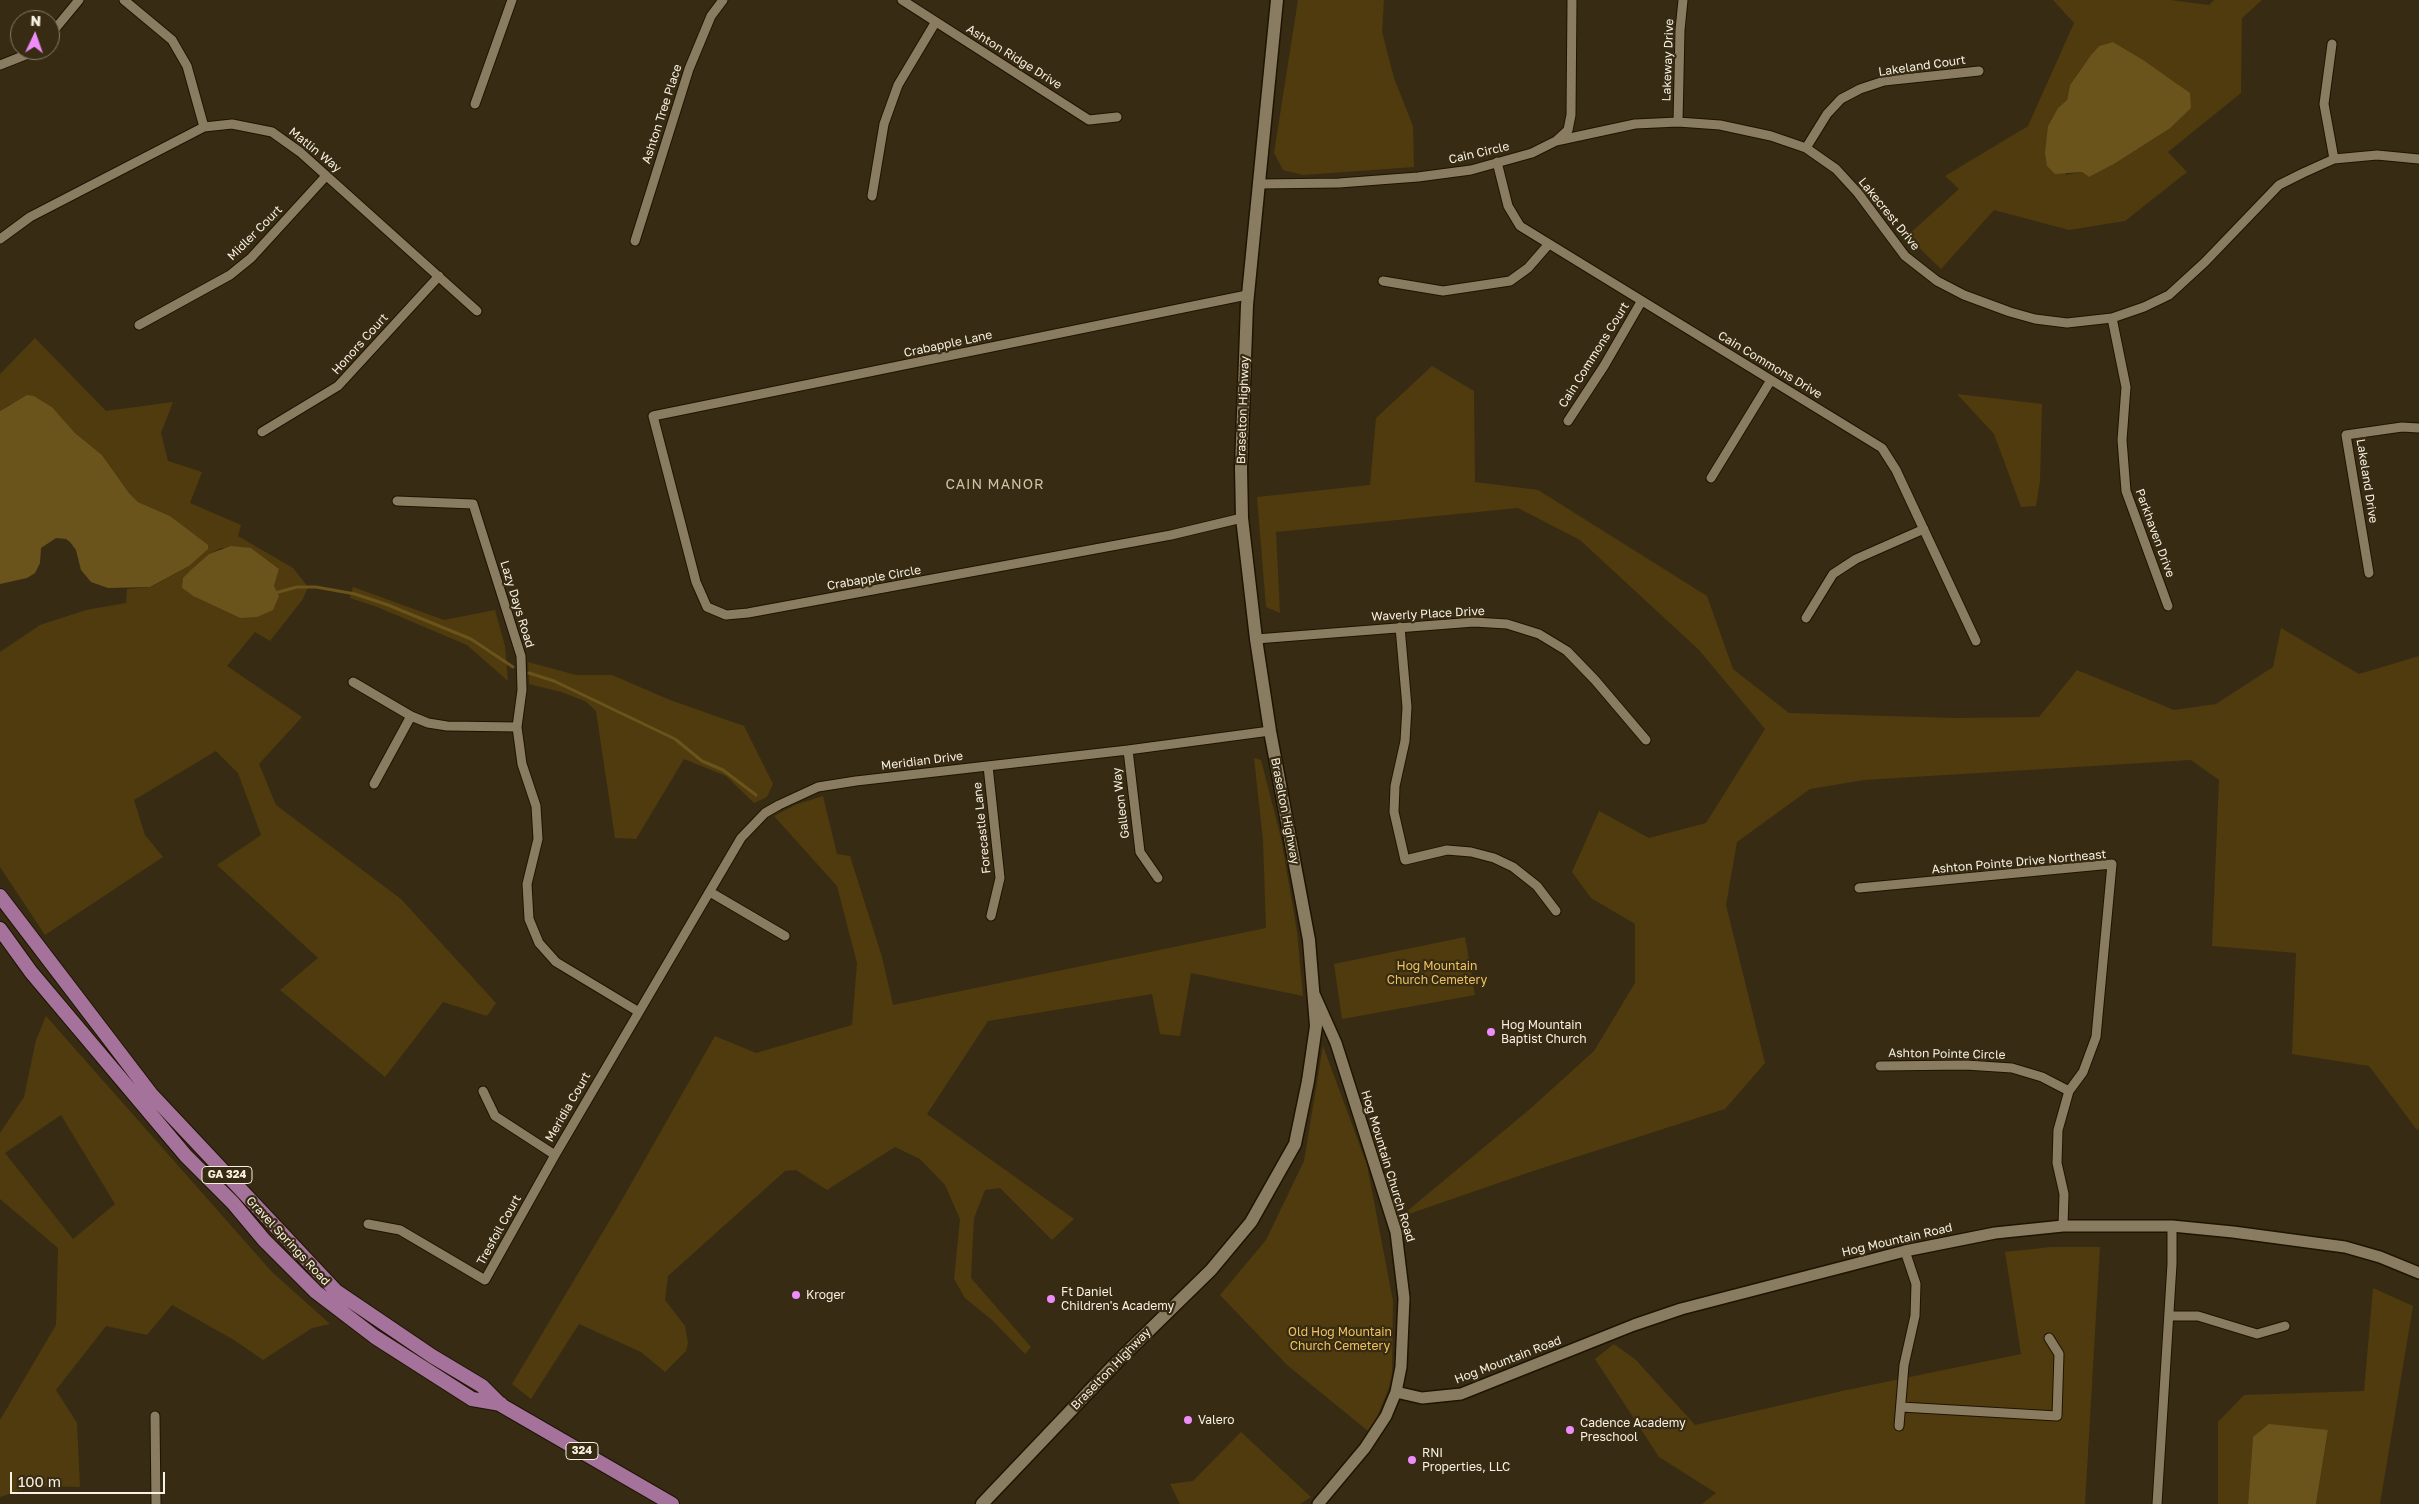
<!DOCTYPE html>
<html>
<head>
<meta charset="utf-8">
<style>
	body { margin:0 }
	#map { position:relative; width:2419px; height:1504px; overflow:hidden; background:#372c13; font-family:"Golos Text",sans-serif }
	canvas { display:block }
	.north { position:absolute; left:10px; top:10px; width:50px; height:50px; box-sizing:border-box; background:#372c13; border:1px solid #847a65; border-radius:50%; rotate:3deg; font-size:14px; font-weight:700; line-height:20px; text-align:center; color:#f8f0e1 }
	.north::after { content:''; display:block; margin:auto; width:18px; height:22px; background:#ed8cfa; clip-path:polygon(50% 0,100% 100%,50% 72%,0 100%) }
	.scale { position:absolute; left:10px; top:1472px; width:155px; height:22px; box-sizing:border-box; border:2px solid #f8f0e1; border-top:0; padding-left:6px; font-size:15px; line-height:18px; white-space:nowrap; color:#f8f0e1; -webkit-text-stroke:4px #372c13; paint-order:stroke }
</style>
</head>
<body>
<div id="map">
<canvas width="2419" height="1504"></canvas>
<div class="north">N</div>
<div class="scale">100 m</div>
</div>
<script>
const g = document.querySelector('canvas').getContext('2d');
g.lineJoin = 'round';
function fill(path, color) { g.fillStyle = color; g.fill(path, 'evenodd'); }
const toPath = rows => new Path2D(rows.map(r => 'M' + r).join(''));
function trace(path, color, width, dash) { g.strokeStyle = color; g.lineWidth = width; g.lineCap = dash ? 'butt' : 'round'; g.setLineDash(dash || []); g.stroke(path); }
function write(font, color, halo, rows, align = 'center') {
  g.font = font + ' "Golos Text",sans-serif'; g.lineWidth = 4.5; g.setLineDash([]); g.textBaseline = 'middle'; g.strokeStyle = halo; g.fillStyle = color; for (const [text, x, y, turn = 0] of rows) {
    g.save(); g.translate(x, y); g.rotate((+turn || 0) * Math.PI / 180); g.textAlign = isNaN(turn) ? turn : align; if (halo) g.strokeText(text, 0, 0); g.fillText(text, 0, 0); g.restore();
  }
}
fill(toPath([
	[1298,0,1384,0,1382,32,1394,78,1413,126,1414,167,1303,175,1283,170,1274,153],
	[2053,0,2170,0,2209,5,2214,0,2262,0,2242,18,2241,93,2168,152,2187,172,2125,221,2069,230,1994,210,1941,269,1907,236,1959,189,1945,176,2028,126,2074,23],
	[2113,42,2176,83,2169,129,2114,164,2089,177,2082,172,2066,175,2048,126,2058,108,2067,100,2070,85,2091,55,2099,46],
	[35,338,106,411,173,402,161,433,168,461,202,472,190,503,241,525,238,536,293,568,308,587,303,599,270,641,255,632,227,666,302,717,259,764,276,805,401,899,496,1003,487,1016,443,1002,385,1077,280,990,318,958,217,865,261,835,238,773,216,751,134,800,145,835,163,857,45,935,0,867,0,652,40,625,86,610,126,603,127,589,151,587,189,566,184,528,170,516,138,502,129,493,102,455,75,433,52,407,34,396,9,405,0,411,0,374],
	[221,548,251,548,279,569,274,586,275,589,240,618,193,596,182,588,193,568,209,554],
	[1432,366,1474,391,1475,482,1538,490,1707,596,1733,669,1789,713,1954,718,2039,717,2077,670,2174,710,2216,704,2273,667,2281,628,2359,674,2419,656,2419,1128,2417,1130,2369,1066,2292,1054,2296,953,2212,946,2219,780,2191,760,1864,780,1810,789,1737,842,1726,905,1765,1063,1725,1109,1533,1171,1400,1217,1530,1109,1594,1051,1635,983,1635,924,1591,898,1572,872,1599,811,1649,838,1706,823,1765,729,1699,650,1580,540,1518,508,1276,532,1280,613,1266,607,1257,497,1370,485,1376,418],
	[1957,394,2042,404,2040,481,2036,506,2021,507,1994,434],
	[353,587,444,620,495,610,505,646,508,681,467,645,377,607,350,598],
	[528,662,576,675,612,675,670,700,744,726,773,784,767,797,754,803,726,776,684,759,636,839,615,838,596,711,585,701,561,692,529,684],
	[1254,758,1261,760,1281,838,1297,931,1303,996,1191,973,1180,1036,1160,1034,1152,994,988,1021,927,1114,1074,1219,1052,1240,1000,1188,985,1190,974,1218,971,1278,1031,1347,1025,1354,992,1320,965,1298,954,1279,960,1219,945,1185,920,1159,895,1147,827,1190,796,1170,785,1171,668,1276,665,1300,685,1326,688,1343,686,1351,665,1372,641,1352,579,1324,531,1399,512,1384,619,1205,715,1036,756,1053,852,1025,857,963,837,886,774,816,795,805,823,796,837,854,850,856,882,957,893,1005,1266,928,1263,840],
	[1465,937,1475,995,1342,1019,1334,964],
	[46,1016,272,1272,330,1324,312,1328,263,1360,234,1340,172,1305,147,1335,106,1326,56,1390,77,1423,80,1487,33,1486,0,1497,0,1420,56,1325,58,1248,0,1199,0,1133,24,1097,36,1040],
	[61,1115,115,1204,73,1239,5,1153],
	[1323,1046,1367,1165,1393,1301,1392,1373,1389,1388,1377,1417,1368,1431,1287,1365,1220,1295,1266,1240,1304,1161],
	[2051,1247,2100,1247,2085,1504,1702,1504,1716,1493,1659,1457,1595,1359,1614,1344,1636,1360,1695,1425,1842,1391,2021,1354,2005,1252],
	[2373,1288,2413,1306,2380,1504,2316,1504,2328,1431,2253,1437,2248,1504,2218,1504,2218,1422,2244,1395,2364,1391],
	[1241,1432,1311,1497,1300,1504,1180,1504,1170,1484,1193,1481]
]), '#4f3b0d');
fill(toPath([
	[2113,42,2143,60,2190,93,2191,108,2169,129,2114,164,2089,177,2082,172,2055,174,2047,166,2045,153,2048,126,2058,108,2067,100,2070,85,2091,55,2099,46],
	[27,395,34,396,52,407,75,433,102,455,129,493,138,502,170,516,208,545,208,549,189,566,150,587,108,588,91,582,81,570,76,550,70,542,66,539,56,538,41,548,40,563,35,573,27,578,0,584,0,411],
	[231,546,251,548,279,569,274,586,279,596,273,610,257,617,240,618,193,596,182,588,183,578,193,568,209,554],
	[2269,1424,2328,1430,2316,1504,2248,1504,2253,1437]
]), '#6b531c');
trace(toPath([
	[275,593,297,587,316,587,355,594,388,605,471,639,513,667],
	[529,673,554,681,675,739,702,761,723,770,756,795]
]), '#6b531c', 3);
const minor = toPath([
	[124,0,172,40,187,66,204,127],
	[902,0,1089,120,1117,117],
	[50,35,79,0],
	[2332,44,2324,104,2334,159],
	[0,65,28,54,33,50],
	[475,104,512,0],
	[1678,122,1680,30,1683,0],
	[1556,141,1635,124,1678,122,1720,125,1771,136,1806,148,1836,169,1858,193,1905,256,1937,281,1964,295,2010,312,2035,319,2067,323,2112,318,2144,307,2169,295,2205,262,2279,185,2303,173,2334,159,2377,155,2419,159],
	[1806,148,1827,114,1841,99,1860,89,1884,81,1979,71],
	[1497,162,1508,206,1520,226,1882,448,1896,470,1976,641],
	[1259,184,1339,183,1418,177,1471,170,1532,153,1556,141,1568,130,1571,115,1572,0],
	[872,196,884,124,898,85,935,23],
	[0,239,30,217,204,127,232,124,272,132,300,152,477,311],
	[635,241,689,69,711,16,723,0],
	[1383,281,1443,291,1510,281,1528,268,1548,245],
	[2112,318,2126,387,2122,440,2126,491,2168,606],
	[139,325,230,275,251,258,326,176],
	[1568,421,1604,366,1641,302],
	[262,432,338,386,439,276],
	[1711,478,1771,380],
	[397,501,473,504,521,656,522,690,517,727,522,764,536,806,538,839,527,884,529,919,539,943,556,962,639,1012],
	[1242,518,1171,535,748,613,726,615,707,607,696,582,653,416,1247,295],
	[2369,573,2346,435,2402,427,2419,428],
	[1806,618,1833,574,1856,559,1924,529],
	[1400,627,1407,707,1405,741,1395,786,1394,812,1405,860,1447,850,1471,852,1494,858,1513,867,1537,886,1556,911],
	[1256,639,1474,622,1507,624,1539,634,1567,651,1595,680,1646,740],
	[353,682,411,716,428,723,447,726,517,727],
	[1128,750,1140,852,1158,878],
	[988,766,1000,878,991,916],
	[374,784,411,716],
	[1859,888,2112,864,2096,1037,2083,1072,2069,1091,2058,1130,2057,1163,2064,1194,2063,1226],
	[710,892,785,936],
	[1880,1066,1966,1065,2012,1068,2042,1077,2069,1091],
	[483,1091,495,1116,555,1155],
	[368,1224,400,1230,485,1280,555,1155,741,838,765,813,779,805,818,787,856,781,1128,750,1270,731],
	[2169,1316,2198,1316,2257,1334,2285,1326],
	[1901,1407,2057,1416,2059,1354,2049,1338],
	[155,1416,156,1504],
	[1899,1426,1904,1365,1915,1316,1916,1284,1905,1251],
	[2157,1504,2172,1264,2172,1226]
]);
const tertiary = toPath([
	[1315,996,1336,1043,1396,1232,1404,1298,1401,1367,1396,1392,1386,1416,1365,1448,1318,1504],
	[1396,1392,1422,1398,1461,1394,1634,1325,1681,1309,1905,1251,1995,1233,2063,1226,2172,1226,2233,1232,2345,1247,2380,1257,2419,1273]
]);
const secondary = toPath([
	[982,1504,1118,1361,1211,1270,1251,1222,1295,1144,1308,1081,1316,1026,1309,940,1270,731,1256,639,1242,518,1241,468,1247,305,1277,0]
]);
const primary = toPath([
	[0,896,151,1094,336,1291,432,1356,482,1386,501,1405,672,1504],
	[0,929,31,972,186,1156,233,1203,264,1240,316,1292,375,1337,472,1399,501,1404]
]);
trace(minor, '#1e1400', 11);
trace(tertiary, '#1e1400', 14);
trace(secondary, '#1e1400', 15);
trace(primary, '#1e1400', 16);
trace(minor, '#897c61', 9);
trace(tertiary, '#897c61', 11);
trace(secondary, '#897c61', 12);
trace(primary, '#a4729b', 14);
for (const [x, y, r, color] of [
	[1491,1032,5,"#ed8cfa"],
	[796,1295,5,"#ed8cfa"],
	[1051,1299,5,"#ed8cfa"],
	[1188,1420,5,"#ed8cfa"],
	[1570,1430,5,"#ed8cfa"],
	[1412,1460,5,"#ed8cfa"]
]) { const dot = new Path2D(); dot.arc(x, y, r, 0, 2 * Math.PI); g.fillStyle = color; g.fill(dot); trace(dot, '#372c13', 2); }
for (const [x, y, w] of [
	[227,1175,50],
	[582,1451,32]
]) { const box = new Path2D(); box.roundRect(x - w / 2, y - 8.5, w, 17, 4); g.fillStyle = '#372c13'; g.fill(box); trace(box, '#f8f0e1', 1); }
write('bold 11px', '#f8f0e1', null, [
	["GA 324",227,1175],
	["324",582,1451]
]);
write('12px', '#f8f0e1', '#372c13', [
	["Ashton Ridge Drive",1014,57,32],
	["Lakeway Drive",1668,60,-88],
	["Lakeland Court",1922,66,-8],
	["Ashton Tree Place",662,114,-72],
	["Matlin Way",315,150,39],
	["Cain Circle",1479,153,-13],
	["Lakecrest Drive",1889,214,51],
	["Midler Court",255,233,-45],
	["Honors Court",360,344,-48],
	["Crabapple Lane",948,344,-12],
	["Cain Commons Court",1594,355,-58],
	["Cain Commons Drive",1770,365,31],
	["Braselton Highway",1243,410,-88],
	["Lakeland Drive",2367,481,81],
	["Parkhaven Drive",2155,533,70],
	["Crabapple Circle",874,578,-10],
	["Lazy Days Road",517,604,73],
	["Waverly Place Drive",1428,614,-3],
	["Meridian Drive",922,761,-7],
	["Galleon Way",1121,803,-97],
	["Braselton Highway",1285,811,79],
	["Forecastle Lane",982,828,-96],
	["Ashton Pointe Drive Northeast",2019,862,-5],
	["Ashton Pointe Circle",1947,1054,1],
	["Meridia Court",568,1107,-60],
	["Hog Mountain Church Road",1388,1166,73],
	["Tresfoil Court",499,1230,-61],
	["Hog Mountain Road",1897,1240,-13],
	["Gravel Springs Road",288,1241,47],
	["Hog Mountain Road",1508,1360,-21],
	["Braselton Highway",1111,1369,-46]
]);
write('12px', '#f0c360', '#372c13', [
	["Hog Mountain",1437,966],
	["Church Cemetery",1437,980],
	["Old Hog Mountain",1340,1332],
	["Church Cemetery",1340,1346]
]);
write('12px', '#f8f0e1', '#372c13', [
	["Hog Mountain",1501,1025],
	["Baptist Church",1501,1039],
	["Ft Daniel",1061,1292],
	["Children's Academy",1061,1306],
	["Kroger",806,1295],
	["Valero",1198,1420],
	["Cadence Academy",1580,1423],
	["Preschool",1580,1437],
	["RNI",1422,1453],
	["Properties, LLC",1422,1467]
], 'left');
g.letterSpacing = '1px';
write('14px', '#d0c2a5', '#372c13', [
	["CAIN MANOR",995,485]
]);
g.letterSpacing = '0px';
</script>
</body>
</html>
